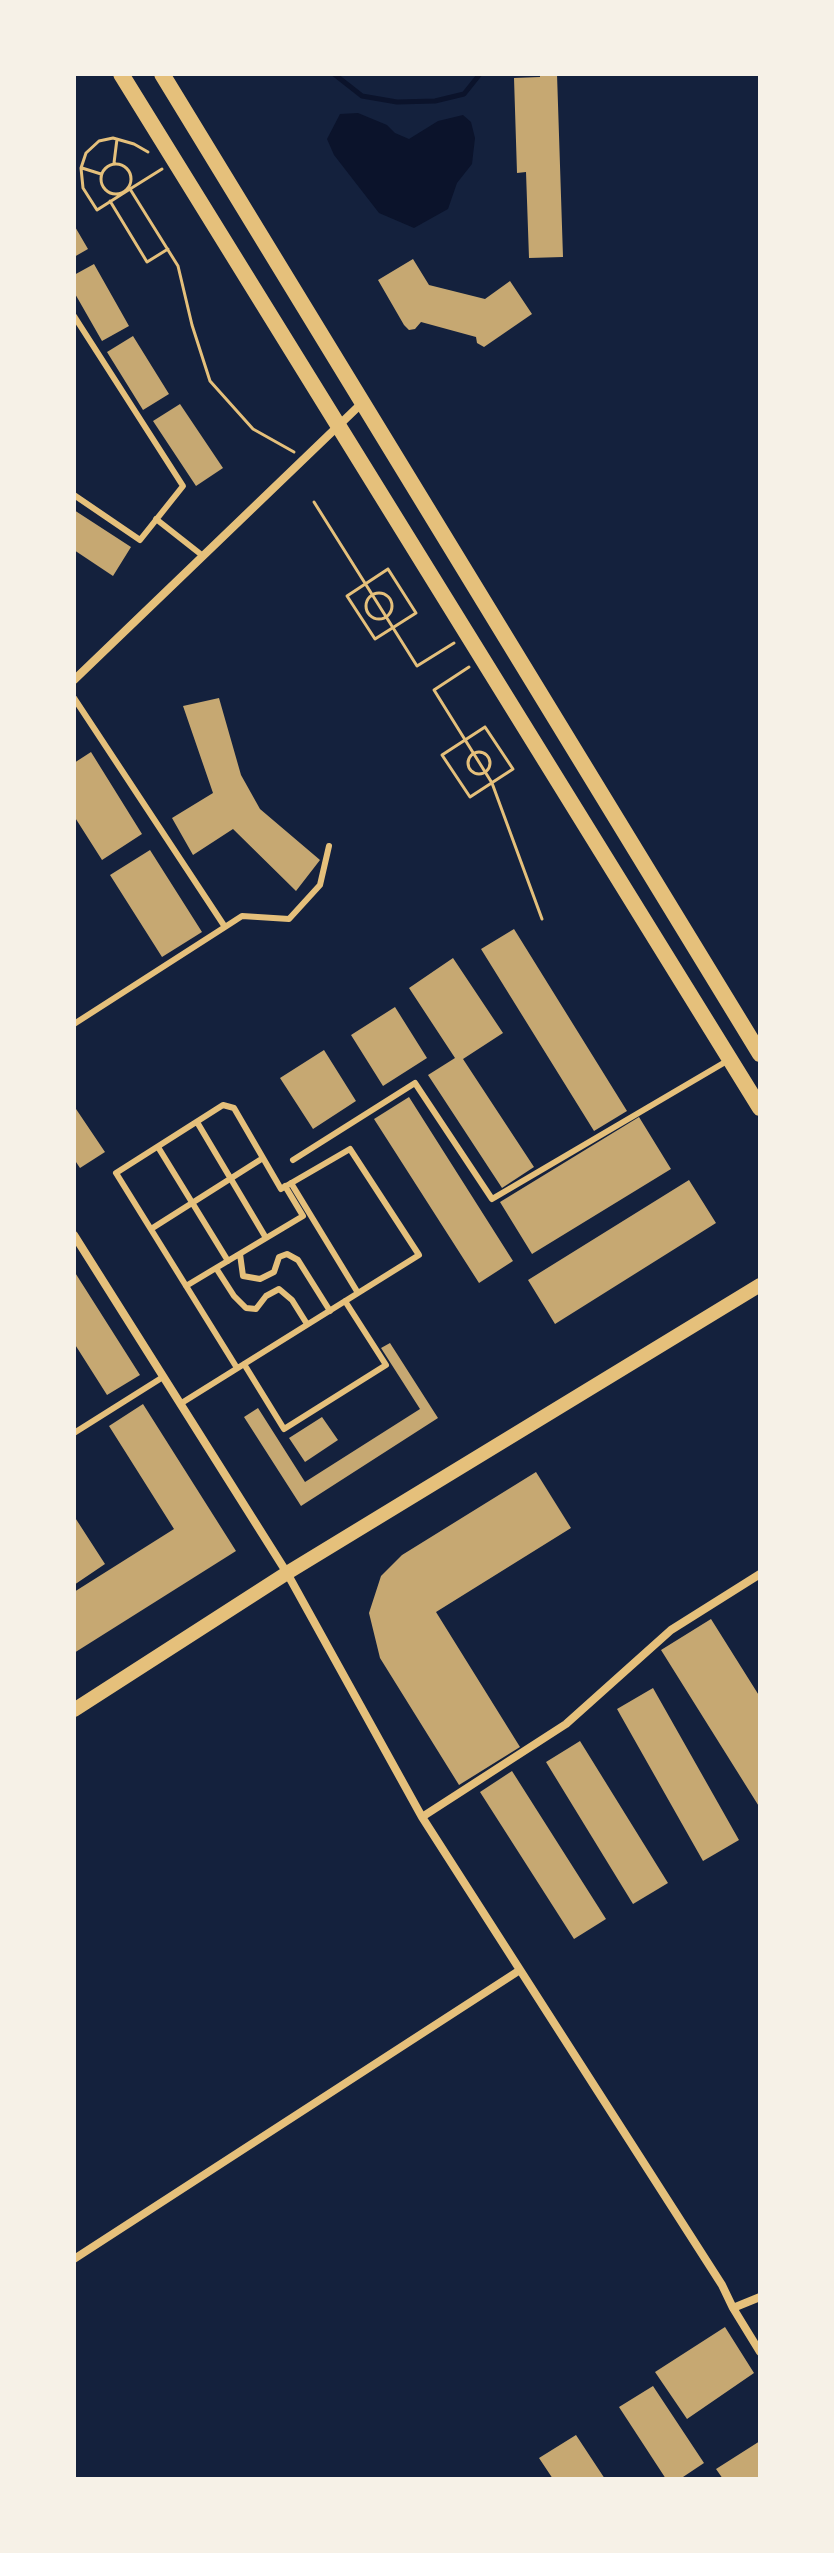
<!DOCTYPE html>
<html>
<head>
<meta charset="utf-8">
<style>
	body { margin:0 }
	#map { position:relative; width:834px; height:2553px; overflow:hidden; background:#14213d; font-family:"Space Grotesk",sans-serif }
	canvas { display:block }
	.frame { position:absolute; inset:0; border:76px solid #f6f1e7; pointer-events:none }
</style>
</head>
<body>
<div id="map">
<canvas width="834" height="2553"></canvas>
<div class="frame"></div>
</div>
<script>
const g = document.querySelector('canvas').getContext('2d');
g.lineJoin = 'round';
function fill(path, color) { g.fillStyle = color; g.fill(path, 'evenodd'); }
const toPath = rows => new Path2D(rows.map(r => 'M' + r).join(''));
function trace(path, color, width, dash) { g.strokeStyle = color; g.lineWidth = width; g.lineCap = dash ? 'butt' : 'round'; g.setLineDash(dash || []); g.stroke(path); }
fill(toPath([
	[358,113,387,125,395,133,409,139,438,121,463,115,471,122,475,138,472,164,457,183,448,209,414,228,379,213,334,155,327,139,340,114]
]), '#0b132b');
trace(toPath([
	[334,74,362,96,397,102,435,101,464,94,480,74]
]), '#0b132b', 5);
fill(toPath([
	[540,74,557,74,563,257,529,258,526,172,517,173,514,78,540,77],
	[74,225,88,249,74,257],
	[413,259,429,285,485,299,510,281,532,314,484,347,477,343,476,337,421,322,415,329,409,330,404,325,378,280],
	[94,264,129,326,102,341,74,292,74,275],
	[133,336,169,394,143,410,107,352],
	[180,404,223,468,196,486,153,421],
	[74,510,131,547,113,576,74,550],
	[219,698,241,775,260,809,320,860,296,891,233,829,193,855,172,818,213,793,183,706],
	[91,752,142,834,102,860,74,816,74,763],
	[150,850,202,932,162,957,110,875],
	[514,929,627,1111,594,1131,481,949],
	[453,958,503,1033,463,1059,534,1167,502,1188,428,1075,455,1058,409,988],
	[395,1007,427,1058,383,1086,351,1035],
	[324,1050,356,1101,313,1129,280,1078],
	[409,1097,513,1261,479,1283,374,1119],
	[74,1106,105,1152,80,1168,74,1159],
	[639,1117,671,1169,532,1254,500,1202],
	[689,1180,716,1223,555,1324,528,1280],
	[74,1271,140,1375,107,1395,74,1343],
	[390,1343,438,1418,301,1506,244,1417,258,1408,305,1482,420,1409,381,1348],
	[143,1404,236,1551,74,1653,74,1592,174,1529,109,1426],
	[322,1417,338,1440,305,1462,289,1438],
	[536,1472,571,1528,436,1612,520,1747,459,1785,380,1658,369,1613,381,1576,402,1555],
	[74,1516,105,1564,74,1585],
	[711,1619,760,1697,760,1808,661,1650],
	[653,1688,739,1840,703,1861,617,1709],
	[580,1741,668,1883,633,1904,546,1762],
	[512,1771,606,1919,574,1939,480,1792],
	[725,2327,754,2373,687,2419,655,2372],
	[653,2386,704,2463,680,2479,666,2479,619,2407],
	[576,2435,605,2479,553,2479,539,2458],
	[760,2441,760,2479,723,2479,716,2469]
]), '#c6a872');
trace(toPath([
	[148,152,134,144,113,138,99,141,86,153,81,168,83,188,97,210,130,189,178,266,192,325,210,381,253,429,294,452],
	[114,163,117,139],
	'101 179a15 15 0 1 1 30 0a15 15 0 1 1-30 0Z',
	[82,168,101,174],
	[130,189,162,169],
	[110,201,147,262,168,249],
	[314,502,417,666,454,643],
	[388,569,416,613,375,639,347,596,388,569],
	'366 606a13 13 0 1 1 26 0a13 13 0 1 1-26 0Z',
	[469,667,434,690,492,783,542,919],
	[485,727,513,769,470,797,442,755,485,727],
	'468 763a11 11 0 1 1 22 0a11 11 0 1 1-22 0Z'
]), '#e5c07b', 3);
trace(toPath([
	[74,316,183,486,140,540,74,495],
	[156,519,203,556],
	[74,698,225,927,74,1024],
	[225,927,242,916,289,919,320,885,329,846],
	[197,1122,266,1238],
	[158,1147,228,1261],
	[293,1160,415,1083,492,1199,727,1061],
	[291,1183,358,1293],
	[285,1186,303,1216,216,1268,234,1296,246,1308,256,1309,266,1296,279,1289,292,1300,307,1324],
	[151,1229,263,1158],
	[240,1254,243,1276,260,1279,274,1272,279,1257,287,1254,298,1260,330,1311],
	[186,1286,216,1268],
	[244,1364,284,1429,386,1365,345,1301],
	[180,1404,419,1255,350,1149,281,1189,234,1108,223,1105,116,1173,237,1368],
	[74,1433,163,1377]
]), '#e5c07b', 6);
trace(toPath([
	[74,680,362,403],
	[74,1235,287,1573,422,1817,722,2285,733,2308,760,2297],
	[422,1817,566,1724,671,1630,760,1574],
	[74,2259,520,1970],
	[733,2308,760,2352]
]), '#e5c07b', 8);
trace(toPath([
	[74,1710,287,1573,760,1285]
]), '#e5c07b', 14);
trace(toPath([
	[121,74,760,1108],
	[162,74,760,1054]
]), '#e5c07b', 16);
</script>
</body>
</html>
